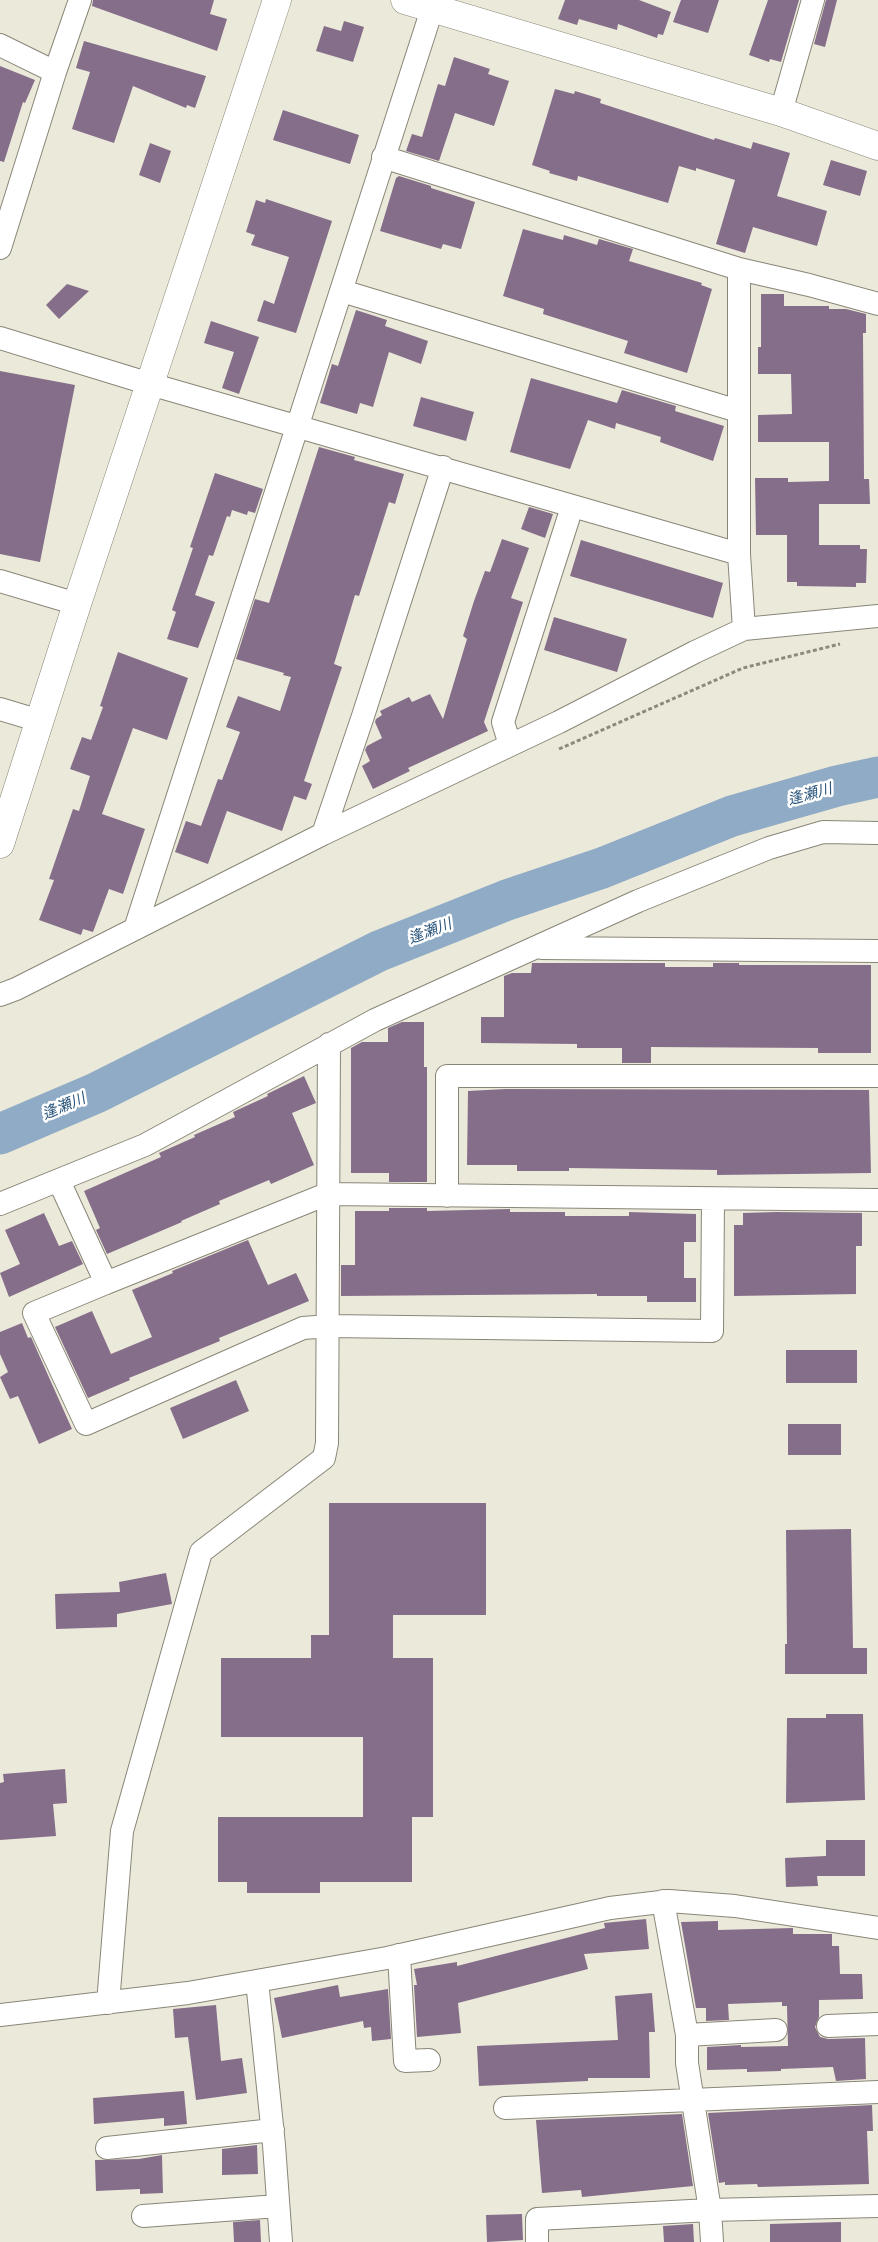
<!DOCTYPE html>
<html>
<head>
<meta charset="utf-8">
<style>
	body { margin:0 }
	canvas { display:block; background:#ebe9d9 }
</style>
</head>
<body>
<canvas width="878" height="2242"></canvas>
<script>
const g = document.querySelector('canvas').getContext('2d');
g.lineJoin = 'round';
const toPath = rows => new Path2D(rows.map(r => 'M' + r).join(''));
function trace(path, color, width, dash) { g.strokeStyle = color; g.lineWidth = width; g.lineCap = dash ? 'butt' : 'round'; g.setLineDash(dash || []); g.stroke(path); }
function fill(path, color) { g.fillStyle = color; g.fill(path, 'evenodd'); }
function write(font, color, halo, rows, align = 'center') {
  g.font = font + ' "Varela Round","Noto Sans JP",sans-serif'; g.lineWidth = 5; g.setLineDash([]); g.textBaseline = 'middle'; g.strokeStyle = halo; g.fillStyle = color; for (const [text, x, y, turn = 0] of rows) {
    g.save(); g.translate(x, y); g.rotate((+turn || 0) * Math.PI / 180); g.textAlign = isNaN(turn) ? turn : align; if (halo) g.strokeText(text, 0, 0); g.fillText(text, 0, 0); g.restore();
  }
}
trace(toPath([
	[0,1134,96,1093,379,951,507,900,602,868,732,816,837,786,878,777]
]), '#8fabc6', 41);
fill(toPath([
	[93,0,214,0,210,14,227,19,217,51,92,6],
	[565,0,639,0,671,12,663,35,658,34,657,38,618,24,617,30,579,19,577,25,558,19],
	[681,0,719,0,708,33,673,22],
	[768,0,799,0,781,62,770,59,769,62,749,55],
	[826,0,837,0,825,47,814,44],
	[344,21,364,27,353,62,316,51,324,26,341,31],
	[84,41,206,76,195,108,187,105,186,108,133,86,114,143,72,129,90,72,76,68],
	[454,57,490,69,488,74,509,81,494,126,455,113,439,161,406,151,412,134,422,137,438,84,445,86],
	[0,66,35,80,25,103,23,102,4,162,0,161],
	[555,89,574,94,575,91,601,99,600,103,714,140,715,138,751,149,753,142,790,153,777,196,827,211,817,246,753,227,745,253,716,244,735,180,696,168,696,171,679,166,668,203,578,176,577,181,549,173,550,171,532,165],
	[283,110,359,135,350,164,273,140],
	[150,143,171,151,160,183,139,175],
	[831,160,867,171,860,196,823,185],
	[399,176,431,186,431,188,475,202,461,249,443,244,441,249,380,231,396,178],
	[266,199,332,221,296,333,257,321,264,300,274,304,289,257,251,245,255,235,246,232,256,200,265,203],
	[523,229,563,240,564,235,597,245,599,239,633,249,629,261,702,283,701,285,712,289,687,373,624,353,628,341,543,314,544,309,503,296],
	[67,284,89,291,59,319,46,305],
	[761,294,784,294,784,306,829,306,829,309,846,309,866,314,866,333,863,333,864,479,869,479,870,504,819,504,819,545,860,545,860,549,867,549,866,583,856,583,856,587,797,586,797,582,787,582,787,535,756,535,755,478,788,478,788,482,829,481,829,442,758,442,758,415,792,414,791,374,758,374,758,347,761,347],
	[356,310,387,320,385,326,428,341,421,364,389,352,373,407,360,403,357,414,320,403,332,364,338,366],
	[211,321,259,337,239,394,222,388,234,352,204,343],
	[0,371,75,385,40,562,0,554],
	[531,378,617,403,622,390,676,406,675,411,724,426,713,461,660,442,661,437,616,423,615,429,588,420,570,469,510,452],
	[421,397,474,412,466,441,413,426],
	[319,447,355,457,354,460,404,474,395,504,389,502,359,596,355,595,334,664,342,667,304,781,312,784,306,800,294,796,282,831,227,811,208,864,175,852,186,821,201,826,218,779,222,780,240,732,226,727,238,696,280,711,291,677,283,675,284,673,236,659,255,599,269,603],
	[215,473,263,489,255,513,248,511,247,515,232,510,230,517,227,516,213,556,209,555,195,595,215,602,198,648,167,639,176,612,172,610,193,548,190,547],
	[529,507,553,514,545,538,521,529],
	[502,539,529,548,511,598,523,602,484,722,488,731,408,768,410,771,373,789,362,766,370,761,365,750,367,746,382,738,375,722,376,719,382,715,380,711,409,697,412,702,430,694,443,719,467,639,463,636,474,601,485,571,490,572],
	[581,540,723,583,713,618,570,576],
	[554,617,627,639,617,672,544,650],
	[118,652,188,678,167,740,133,728,102,814,145,829,123,894,109,889,93,932,83,929,81,935,39,920,54,880,49,879,73,809,79,811,90,776,70,769,82,737,91,740,103,707,100,706],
	[532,963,665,963,665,967,713,967,713,963,739,963,739,965,871,965,871,1053,818,1053,818,1048,651,1047,651,1063,622,1063,622,1048,577,1048,577,1044,481,1043,481,1017,504,1017,504,976,512,973,531,973],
	[402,1022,424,1022,424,1067,427,1067,427,1182,389,1182,389,1173,351,1173,351,1048,362,1042,388,1042,388,1028],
	[304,1076,316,1103,292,1113,314,1165,271,1184,269,1180,219,1201,220,1204,181,1221,182,1222,107,1254,96,1230,100,1228,84,1191,161,1157,159,1153,195,1137,194,1135,235,1117,233,1112,268,1096,267,1094],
	[506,1089,869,1090,871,1173,717,1175,717,1170,569,1168,569,1171,517,1171,517,1165,467,1165,468,1091],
	[389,1208,427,1208,427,1211,510,1209,510,1212,565,1212,565,1216,629,1216,629,1212,696,1214,696,1242,684,1242,684,1278,696,1278,696,1302,647,1302,647,1296,597,1296,597,1294,341,1296,341,1265,355,1265,355,1211,389,1211],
	[776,1212,862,1213,862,1246,856,1246,856,1294,734,1296,734,1225,743,1225,743,1213],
	[44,1213,59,1246,72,1241,83,1264,9,1297,0,1273,20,1264,5,1230],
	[248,1240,268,1285,296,1273,309,1301,219,1338,220,1341,129,1378,130,1380,88,1398,55,1327,92,1311,111,1354,152,1337,132,1290,173,1273,172,1271],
	[22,1323,28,1338,31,1337,72,1429,39,1444,18,1396,10,1399,0,1377,8,1372,0,1354,0,1332],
	[786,1350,857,1350,857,1383,786,1383],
	[236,1380,249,1411,183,1439,170,1408],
	[788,1424,841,1424,841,1455,788,1455],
	[329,1503,486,1503,486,1615,393,1615,393,1658,433,1658,433,1817,412,1817,412,1882,320,1882,320,1893,247,1893,247,1882,218,1882,218,1817,363,1817,363,1737,221,1737,221,1658,311,1658,311,1635,329,1635],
	[851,1529,853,1648,867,1648,867,1674,785,1674,785,1644,787,1644,786,1530],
	[166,1573,172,1604,117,1614,117,1627,56,1629,55,1594,120,1592,119,1582],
	[826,1714,863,1714,865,1800,786,1803,787,1718,826,1718],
	[65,1769,67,1803,53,1804,56,1836,0,1840,0,1783,4,1782,3,1774],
	[826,1840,865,1840,865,1876,817,1876,818,1886,786,1887,785,1858,826,1856],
	[646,1919,649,1949,584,1954,588,1969,458,2003,461,2033,417,2037,414,1985,417,1985,414,1969,457,1962,457,1966,605,1928,604,1923],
	[718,1921,718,1930,793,1928,793,1934,832,1934,832,1946,839,1946,840,1974,862,1974,863,1999,819,2000,819,2017,815,2027,820,2037,828,2039,865,2038,866,2079,836,2081,833,2067,781,2069,781,2071,747,2072,747,2069,707,2070,707,2047,741,2045,741,2047,788,2046,787,2006,782,2006,782,2002,728,2004,729,2020,706,2021,706,2008,696,2008,681,1922],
	[338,1985,340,1997,388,1989,391,2039,372,2041,371,2027,364,2028,363,2021,282,2038,274,1998],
	[652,1993,655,2032,649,2032,650,2078,588,2078,588,2081,479,2086,477,2046,618,2040,615,1996],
	[216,2005,221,2061,242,2058,247,2093,196,2100,188,2037,175,2038,173,2009],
	[184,2091,187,2124,164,2126,164,2118,94,2124,93,2098],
	[872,2105,873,2131,867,2131,869,2184,758,2187,757,2184,725,2185,725,2182,719,2183,708,2113],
	[682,2114,693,2186,582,2197,581,2190,542,2193,536,2120],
	[257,2145,258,2174,222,2175,222,2149],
	[162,2155,163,2193,140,2194,140,2189,96,2191,95,2160,139,2159],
	[522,2214,523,2240,487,2242,486,2215],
	[260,2220,261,2242,234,2242,233,2222],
	[841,2222,841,2242,770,2242,770,2224],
	[693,2224,694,2242,664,2242,663,2226]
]), '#856e8a');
const street = toPath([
	[0,45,55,72],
	[781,112,813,0],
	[383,157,739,269,809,285,878,304],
	[0,248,55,72,80,0],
	[739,269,739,554,744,629],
	[342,291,738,411],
	[0,338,150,384,739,554],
	[0,581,77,604],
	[0,709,40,721],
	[510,745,503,722,572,507],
	[323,834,363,716,443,467],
	[135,929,435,0],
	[542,948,878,951],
	[0,995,16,989,323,834,559,722,695,652,744,629,878,616],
	[59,1181,106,1283,34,1313,86,1424,303,1328,329,1326,712,1331,713,1200],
	[447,1196,447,1076,878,1076],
	[0,1204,145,1145,375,1020,638,901,769,848,823,832,878,833],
	[106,1283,327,1194,878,1200],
	[663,1901,687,2035,687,2063,710,2210,712,2242],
	[399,1955,405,2061,429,2060],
	[257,1981,274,2145,281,2242],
	[108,2003,122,1831,201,1552,324,1458,327,1443,329,1044],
	[0,2015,188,1993,387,1958,610,1908,669,1901,735,1906,878,1928],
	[828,2026,878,2024],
	[687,2035,776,2030],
	[505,2108,878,2092],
	[107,2148,273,2130],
	[143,2216,278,2206],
	[537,2242,537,2219,710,2210,878,2206]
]);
const secondary = toPath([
	[405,0,781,112,878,146],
	[0,844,77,604,277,0]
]);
trace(street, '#898678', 24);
trace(secondary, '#898678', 29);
trace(toPath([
	[559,749,743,668,840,644]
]), '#8b8a7f', 3, [4, 2.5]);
trace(street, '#fff', 22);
trace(secondary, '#fff', 28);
write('italic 15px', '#2b567d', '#fff', [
	["逢瀬川",810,795,-15],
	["逢瀬川",430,932,-21],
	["逢瀬川",64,1107,-23]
]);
</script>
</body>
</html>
